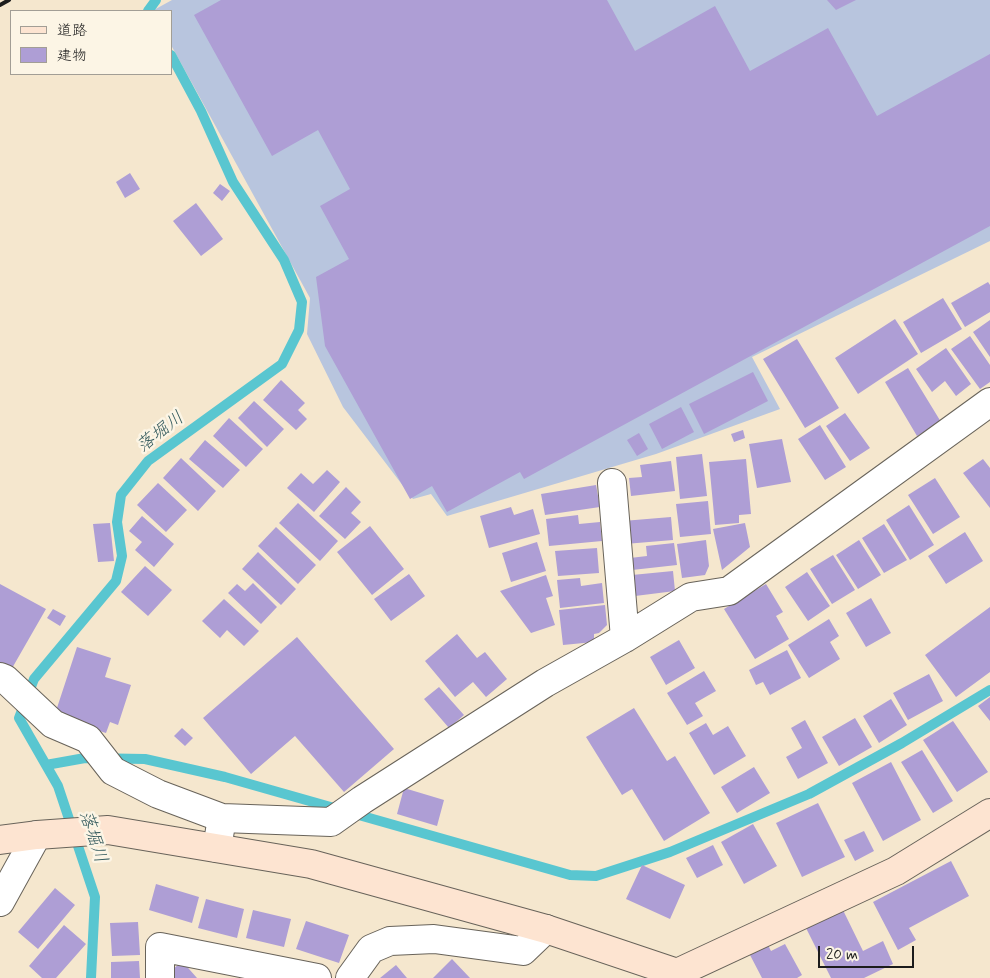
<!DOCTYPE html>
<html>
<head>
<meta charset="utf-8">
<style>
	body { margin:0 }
	#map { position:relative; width:990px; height:978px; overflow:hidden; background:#f5e7ce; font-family:Mynerve,"Klee One",sans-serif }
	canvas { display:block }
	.legend { position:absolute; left:10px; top:10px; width:162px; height:65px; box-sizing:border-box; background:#fcf5e5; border:1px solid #a29e95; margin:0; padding:6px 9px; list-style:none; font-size:15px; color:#1c1c1c }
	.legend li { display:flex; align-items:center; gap:10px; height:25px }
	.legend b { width:25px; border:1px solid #a29e95 }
	.scale { position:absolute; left:818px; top:946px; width:96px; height:22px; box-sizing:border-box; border:2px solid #1c1c1c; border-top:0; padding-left:6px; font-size:15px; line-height:18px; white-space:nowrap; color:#1c1c1c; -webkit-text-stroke:4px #fcf5e5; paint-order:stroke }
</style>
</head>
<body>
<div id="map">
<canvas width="990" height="978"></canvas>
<ul class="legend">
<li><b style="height:6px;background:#fde4d1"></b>道路</li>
<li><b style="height:14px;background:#ae9ed5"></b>建物</li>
</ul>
<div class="scale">20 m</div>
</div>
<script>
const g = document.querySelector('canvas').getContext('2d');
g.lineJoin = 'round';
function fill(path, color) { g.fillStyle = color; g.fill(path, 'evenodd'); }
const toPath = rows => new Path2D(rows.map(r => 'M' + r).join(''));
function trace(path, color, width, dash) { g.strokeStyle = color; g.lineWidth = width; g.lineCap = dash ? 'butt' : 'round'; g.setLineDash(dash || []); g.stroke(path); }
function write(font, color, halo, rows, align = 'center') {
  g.font = font + ' Mynerve,"Klee One",sans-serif'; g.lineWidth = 5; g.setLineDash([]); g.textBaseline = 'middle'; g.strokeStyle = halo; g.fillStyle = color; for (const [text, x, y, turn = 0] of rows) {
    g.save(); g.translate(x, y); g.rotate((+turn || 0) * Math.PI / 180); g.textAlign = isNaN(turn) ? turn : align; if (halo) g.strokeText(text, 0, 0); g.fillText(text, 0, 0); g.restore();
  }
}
fill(toPath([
	[172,0,990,0,990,241,752,357,780,409,656,454,447,516,431,494,413,499,343,407,307,334,310,298,171,45,171,11,152,11]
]), '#b8c5de');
trace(toPath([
	[148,11,156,0],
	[46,765,85,758,145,759,225,777,570,875,596,876,670,852,809,794,902,743,990,690],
	[91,978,95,897,58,786,19,718,34,679,116,581,122,556,117,522,121,495,148,461,282,364,299,330,302,302,284,260,233,182,201,111,171,55]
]), '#59c6d0', 10);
fill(toPath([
	[221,0,607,0,635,51,715,6,750,71,828,28,877,116,990,54,990,226,524,479,520,472,447,512,432,486,410,499,325,346,316,277,349,259,320,206,350,189,318,130,272,156,194,15],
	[827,0,856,0,836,10],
	[130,173,140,189,125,198,116,182],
	[220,184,230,191,222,201,213,193],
	[196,203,223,239,201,256,173,221],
	[988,282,990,285,990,312,965,327,951,303],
	[943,298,962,329,921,353,903,322],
	[895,319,918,354,858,394,835,358],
	[990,320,990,357,973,332],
	[970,336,990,365,990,382,980,389,951,349],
	[797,339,839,408,805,428,763,359],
	[946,348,971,384,956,396,945,381,932,392,916,369],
	[908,368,941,422,917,436,885,382],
	[753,372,768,401,704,434,689,404],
	[281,380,305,403,298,410,307,419,296,430,263,400],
	[254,401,284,429,267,447,238,418],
	[681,407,694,432,662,449,649,424],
	[845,413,870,448,850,461,826,426],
	[229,418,263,449,246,467,213,436],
	[820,425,846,467,825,480,798,439],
	[743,430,745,438,734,442,731,434],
	[639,433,648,449,637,456,627,440],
	[782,439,791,482,757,488,749,444],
	[205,440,240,470,223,488,189,459],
	[702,454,707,496,680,499,676,457],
	[181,458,216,491,198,511,163,478],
	[746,459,751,514,739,515,739,523,715,525,709,462],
	[983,459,990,468,990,508,963,473],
	[671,461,675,491,631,496,629,478,642,477,640,465],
	[327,470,340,482,314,512,287,488,301,473,313,484],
	[935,478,960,517,933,534,908,495],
	[158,483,187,510,166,532,137,505],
	[596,485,600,507,545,515,541,494],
	[346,487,361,502,351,513,361,522,345,539,319,516],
	[708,501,711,534,680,537,676,504],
	[298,503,338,541,320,561,279,523],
	[909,505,934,545,910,560,886,520],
	[511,507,514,515,533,509,540,534,489,548,480,516],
	[578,515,579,524,600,522,602,541,549,546,546,519],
	[142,516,174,544,154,567,135,550,142,542,129,531],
	[671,517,673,540,625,544,623,521],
	[110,523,114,561,98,562,93,524],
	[745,523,750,547,722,570,713,529],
	[884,524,907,560,884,573,862,538],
	[370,526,404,569,372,595,337,552],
	[276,527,316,565,298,584,258,546],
	[965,532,983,561,946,584,928,556],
	[706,540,709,566,705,575,682,578,677,544],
	[859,540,881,575,858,589,836,555],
	[537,542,546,571,511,582,502,553],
	[674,543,677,565,632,570,630,558,647,556,646,546],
	[597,548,599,573,558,576,555,551],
	[258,552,296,589,281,605,242,569],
	[833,555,855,590,832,604,810,569],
	[145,566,172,590,148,616,121,592],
	[673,571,675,591,635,596,632,575],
	[807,572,830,606,808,621,785,587],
	[409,574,425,596,391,621,374,599],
	[546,575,553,596,546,598,555,625,531,633,500,591],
	[580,578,581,586,602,583,604,603,560,608,557,580],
	[253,583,277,607,261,624,228,593,237,584,245,591],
	[0,584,46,609,11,670,0,663],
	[766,584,783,612,776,616,789,639,755,659,724,609],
	[871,598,891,633,866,647,846,613],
	[224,599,259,631,244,646,227,630,220,638,202,621],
	[605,605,607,625,599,633,594,634,594,642,563,645,559,610],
	[990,607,990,672,956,697,925,655],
	[53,609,66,616,60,626,47,618],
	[829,619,839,636,830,642,840,659,809,678,788,645],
	[457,634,477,658,485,652,507,679,486,697,473,682,455,697,425,661],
	[297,637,394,749,344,792,295,736,251,774,203,718],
	[679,640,695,668,666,685,650,657],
	[77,647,111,658,105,677,131,685,118,725,110,722,106,733,54,717],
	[787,650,801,678,770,695,763,682,756,685,749,670],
	[704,671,716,691,695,703,703,716,687,725,667,693],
	[929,674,943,701,908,720,893,693],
	[439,687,464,715,449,728,424,699],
	[990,697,990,721,978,706],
	[891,699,907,725,879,743,863,716],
	[634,708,667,761,675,756,710,813,664,841,632,789,622,795,586,737],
	[855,718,872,747,839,766,822,737],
	[805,720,828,763,798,779,786,757,802,748,791,728],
	[953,721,988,772,957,792,923,740],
	[706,723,713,735,728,726,746,756,714,775,689,733],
	[182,728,193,738,185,746,174,736],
	[922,750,953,801,933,813,901,762],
	[891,762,921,820,883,841,852,783],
	[754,767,770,793,737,813,721,787],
	[404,788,444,800,437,826,397,814],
	[818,803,845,857,802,877,776,823],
	[753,824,777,866,744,884,721,842],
	[864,831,874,851,855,861,844,840],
	[713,845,723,865,697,878,686,858],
	[951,861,969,896,909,928,916,940,898,950,873,902],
	[642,865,685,885,670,919,626,899],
	[156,884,199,897,192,923,149,910],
	[55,888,75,905,38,949,18,932],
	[206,899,244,909,237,938,198,928],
	[841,906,863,951,883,941,893,964,864,978,831,978,804,924],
	[253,910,291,919,284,947,246,938],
	[306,921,349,935,339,963,296,949],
	[138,922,140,955,112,956,110,923],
	[64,925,86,944,56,978,42,978,29,966],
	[785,944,802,975,797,978,762,978,750,955,768,945,771,951],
	[452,959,470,978,433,978],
	[139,961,140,978,111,978,111,962],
	[182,961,197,978,173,978,169,973],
	[396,965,407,978,380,978]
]), '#ae9ed5');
const street = toPath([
	[612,483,625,638],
	[0,677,5,679,53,724,88,739,113,771,158,794,222,818],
	[217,848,222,818,331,822,362,800,545,683,625,638,691,597,729,591,990,402],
	[0,902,37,835],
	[160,978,160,947,317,978],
	[350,978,371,949,390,941,434,939,523,951,546,929]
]);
const secondary = toPath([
	[0,840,37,835,108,830,311,864,546,929,677,973,896,871,990,813]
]);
trace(street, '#68635a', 30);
trace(secondary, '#68635a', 30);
trace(street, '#fff', 28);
trace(secondary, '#fde4d1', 28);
trace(toPath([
	[0,5,9,0]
]), '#1c1c1c', 4);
write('italic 18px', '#31585b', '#fcf5e5', [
	["落堀川",161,433,-38],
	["落堀川",92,837,72]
]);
</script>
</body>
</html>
